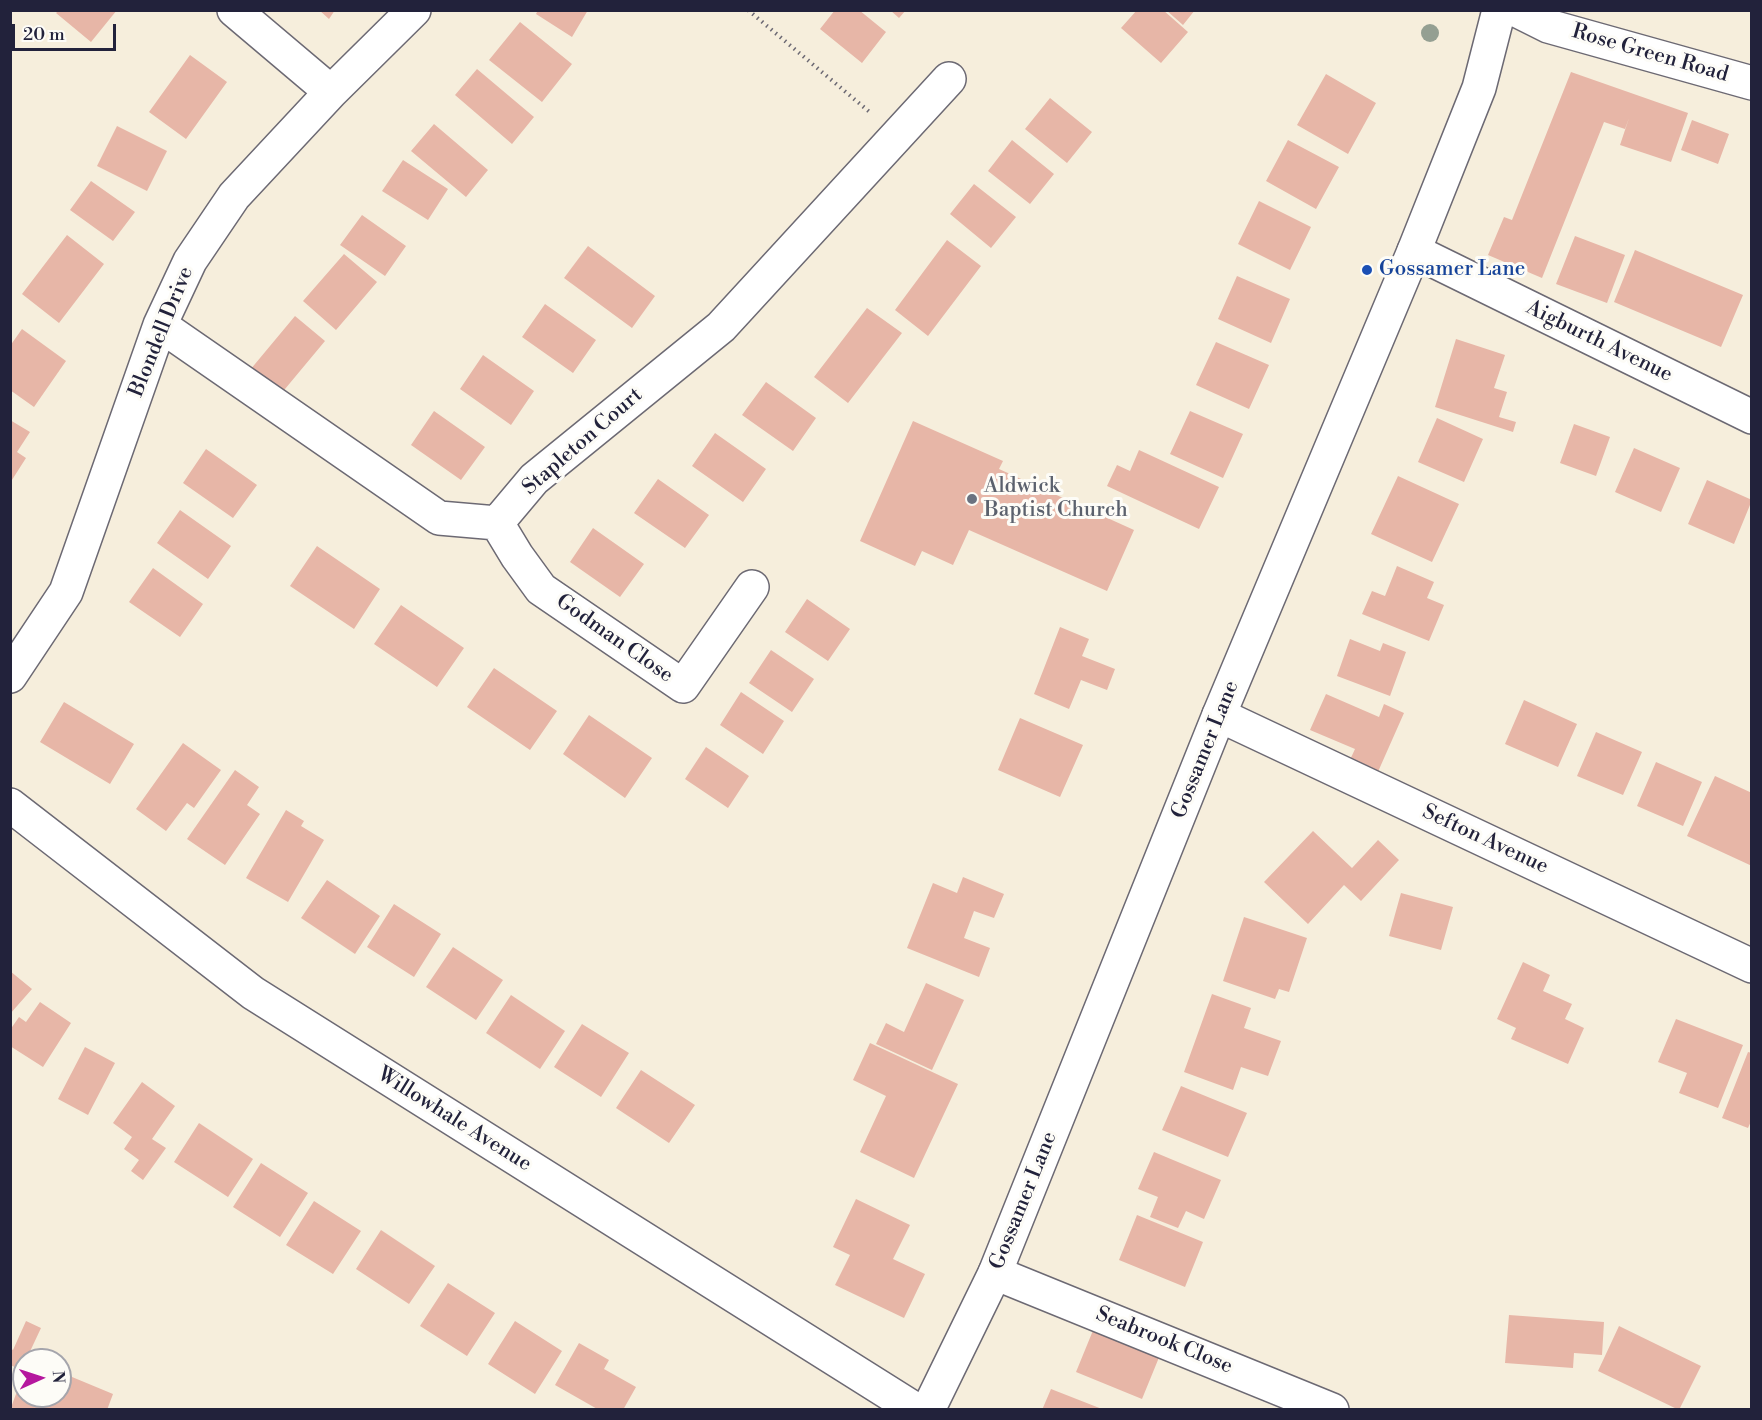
<!DOCTYPE html>
<html>
<head>
<meta charset="utf-8">
<style>
	body { margin:0 }
	#map { position:relative; width:1762px; height:1420px; overflow:hidden; background:#f6eedc; font-family:"Libre Bodoni",serif }
	canvas { display:block }
	.frame { position:absolute; inset:0; border:12px solid #22223b; pointer-events:none }
	.north { position:absolute; left:12px; top:1348px; width:60px; height:60px; box-sizing:border-box; background:#fdfcf7; border:2px solid #a5a5ac; border-radius:50%; rotate:87deg; font-size:16px; font-weight:700; line-height:24px; text-align:center; color:#22223b }
	.north::after { content:''; display:block; margin:auto; width:21px; height:27px; background:#b5179e; clip-path:polygon(50% 0,100% 100%,50% 72%,0 100%) }
	.scale { position:absolute; left:12px; top:24px; width:104px; height:27px; box-sizing:border-box; border:3px solid #22223b; border-top:0; padding-left:8px; font-size:18px; line-height:21px; white-space:nowrap; color:#22223b; -webkit-text-stroke:4px #fdfcf7; paint-order:stroke }
</style>
</head>
<body>
<div id="map">
<canvas width="1762" height="1420"></canvas>
<div class="frame"></div>
<div class="north">N</div>
<div class="scale">20 m</div>
</div>
<script>
const g = document.querySelector('canvas').getContext('2d');
g.lineJoin = 'round';
function fill(path, color) { g.fillStyle = color; g.fill(path, 'evenodd'); }
const toPath = rows => new Path2D(rows.map(r => 'M' + r).join(''));
function trace(path, color, width, dash) { g.strokeStyle = color; g.lineWidth = width; g.lineCap = dash ? 'butt' : 'round'; g.setLineDash(dash || []); g.stroke(path); }
function write(font, color, halo, rows, align = 'center') {
  g.font = font + ' "Libre Bodoni",serif'; g.lineWidth = 6; g.setLineDash([]); g.textBaseline = 'middle'; g.strokeStyle = halo; g.fillStyle = color; for (const [text, x, y, turn = 0] of rows) {
    g.save(); g.translate(x, y); g.rotate((+turn || 0) * Math.PI / 180); g.textAlign = isNaN(turn) ? turn : align; if (halo) g.strokeText(text, 0, 0); g.fillText(text, 0, 0); g.restore();
  }
}
fill(toPath([
	[59,10,117,10,91,42,56,13],
	[319,10,335,10,329,19],
	[538,10,588,10,572,37,536,14],
	[835,10,859,10,886,32,862,63,820,29],
	[890,10,906,10,899,18],
	[1137,10,1163,10,1188,32,1161,63,1121,28],
	[1166,10,1195,10,1183,25],
	[520,22,572,64,542,102,489,60],
	[190,55,227,82,186,139,149,112],
	[477,69,534,117,512,144,455,95],
	[1571,72,1688,113,1671,162,1620,145,1629,118,1625,129,1604,122,1542,278,1488,255,1504,217,1512,220],
	[1326,74,1376,103,1348,154,1297,125],
	[1050,98,1092,132,1067,163,1025,129],
	[1692,120,1729,134,1718,164,1681,150],
	[434,124,488,170,466,197,411,151],
	[117,126,167,151,147,191,97,166],
	[1012,140,1054,174,1030,204,988,171],
	[1288,140,1339,167,1316,209,1266,181],
	[403,160,448,189,428,220,382,191],
	[91,181,135,212,113,241,70,210],
	[974,184,1016,217,991,248,950,214],
	[1259,201,1311,227,1290,270,1238,244],
	[362,215,406,246,385,276,340,245],
	[67,235,104,264,59,323,22,294],
	[1575,236,1625,255,1607,303,1556,284],
	[947,240,981,266,928,336,895,310],
	[588,246,655,296,632,328,564,278],
	[1635,250,1743,295,1721,347,1614,302],
	[344,254,377,282,336,330,303,301],
	[1237,276,1290,299,1271,343,1218,319],
	[545,304,596,340,573,373,522,337],
	[867,308,902,333,848,403,814,377],
	[295,316,325,341,280,395,250,370],
	[22,329,66,361,34,407,10,390,10,346],
	[1456,339,1505,355,1494,388,1507,392,1499,417,1516,422,1513,432,1435,407],
	[1216,342,1269,365,1249,409,1196,385],
	[483,355,534,391,511,425,460,389],
	[766,382,816,418,793,451,742,415],
	[434,411,485,447,461,480,411,445],
	[1190,411,1243,434,1223,478,1170,454],
	[1437,418,1483,439,1464,482,1418,462],
	[10,420,30,432,17,452,26,458,10,483],
	[913,421,1003,461,999,469,1134,530,1107,591,969,530,953,565,922,551,915,566,860,541],
	[1574,424,1610,437,1596,476,1560,463],
	[715,433,766,469,743,502,692,466],
	[1634,448,1680,468,1661,512,1615,492],
	[206,449,257,485,233,518,183,483],
	[1139,450,1219,487,1199,529,1107,486,1117,465,1130,471],
	[1398,476,1459,504,1432,562,1371,534],
	[658,479,709,515,685,548,634,513],
	[1707,480,1752,500,1734,544,1688,524],
	[180,510,231,546,208,579,157,543],
	[593,528,644,564,620,597,570,562],
	[317,546,380,589,354,629,290,586],
	[1397,566,1434,582,1427,598,1444,605,1429,641,1362,614,1372,591,1385,596],
	[153,568,203,604,180,637,129,602],
	[807,599,850,629,828,661,785,632],
	[401,605,464,648,437,687,374,644],
	[1060,627,1089,639,1082,656,1115,669,1107,690,1081,680,1069,709,1034,694],
	[1350,639,1380,651,1383,643,1406,652,1390,696,1337,676],
	[771,650,814,679,792,712,749,683],
	[494,668,557,711,530,750,467,707],
	[741,692,784,721,763,754,720,725],
	[1326,694,1379,717,1384,704,1404,713,1377,774,1349,762,1355,749,1310,730],
	[1524,700,1577,724,1558,767,1505,744],
	[64,702,134,744,110,784,40,742],
	[589,715,652,758,625,798,563,754],
	[1020,718,1083,745,1060,797,998,770],
	[1596,732,1642,752,1623,795,1577,776],
	[183,743,221,770,194,808,187,803,166,831,136,809],
	[706,747,749,776,728,808,685,779],
	[1656,762,1702,782,1683,826,1637,806],
	[235,770,259,787,247,805,260,814,225,865,187,839],
	[1715,776,1752,793,1752,866,1687,836],
	[286,810,304,821,301,826,324,840,288,902,246,878],
	[1313,831,1352,868,1378,840,1399,860,1361,901,1344,885,1308,924,1264,882],
	[963,877,1004,894,994,918,974,911,964,938,990,948,979,977,907,948,933,883,957,893],
	[327,880,380,916,355,954,301,918],
	[1401,893,1453,907,1441,950,1389,936],
	[394,904,441,934,414,977,367,947],
	[1244,917,1307,938,1289,992,1279,989,1275,999,1223,981],
	[453,947,503,980,476,1020,426,987],
	[1523,962,1550,975,1543,991,1572,1004,1565,1019,1584,1028,1568,1064,1511,1039,1516,1028,1497,1019],
	[10,971,32,989,10,1014],
	[926,983,964,1000,932,1070,876,1044,886,1023,904,1032],
	[1212,994,1251,1008,1244,1028,1281,1041,1268,1076,1241,1067,1233,1090,1184,1072],
	[511,995,565,1031,540,1069,486,1033],
	[40,1002,71,1023,43,1067,10,1046,10,1030,19,1017,26,1022],
	[1676,1019,1743,1045,1718,1108,1679,1093,1687,1073,1658,1062],
	[582,1024,629,1053,601,1097,554,1067],
	[870,1043,958,1084,914,1178,860,1152,886,1096,853,1080],
	[85,1047,115,1063,88,1115,58,1099],
	[1748,1052,1752,1053,1752,1119,1748,1128,1722,1118],
	[641,1070,695,1105,669,1143,616,1108],
	[142,1082,175,1106,152,1139,166,1148,143,1180,131,1171,139,1160,124,1149,132,1137,113,1123],
	[1181,1086,1247,1113,1228,1157,1162,1130],
	[199,1123,253,1159,228,1197,174,1162],
	[1154,1152,1221,1180,1204,1219,1186,1211,1178,1228,1150,1217,1158,1197,1138,1189],
	[261,1163,308,1193,280,1237,233,1207],
	[856,1199,910,1225,893,1259,925,1274,904,1318,835,1285,850,1255,833,1247],
	[314,1201,361,1231,333,1274,286,1245],
	[1137,1215,1203,1242,1185,1287,1119,1260],
	[381,1230,435,1266,409,1304,356,1269],
	[448,1283,495,1313,467,1356,420,1326],
	[1509,1315,1604,1322,1602,1355,1574,1353,1573,1368,1505,1363],
	[26,1321,41,1328,26,1360,24,1360,22,1370,10,1365,10,1348,13,1350],
	[515,1321,562,1351,535,1394,488,1364],
	[1619,1326,1701,1366,1679,1410,1598,1371],
	[1094,1328,1160,1355,1142,1399,1076,1372],
	[579,1343,609,1360,604,1369,636,1387,623,1410,599,1410,555,1385],
	[60,1372,113,1394,107,1410,10,1410,24,1373,24,1396,60,1396],
	[1051,1389,1102,1409,1102,1410,1042,1410]
]), '#e7b6a7');
const street = toPath([
	[234,10,331,92],
	[1414,251,1752,417],
	[160,325,439,518,497,523,534,479,721,327,949,79],
	[497,523,517,556,541,589,683,686,752,587],
	[10,676,66,592,160,325,190,261,234,196,331,92,414,10],
	[1219,715,1752,966],
	[10,805,253,993,916,1410],
	[995,1273,1332,1410]
]);
const secondary = toPath([
	[1516,10,1548,26,1752,83],
	[928,1410,995,1273,1219,715,1414,251,1479,88,1499,10]
]);
trace(street, '#6c6973', 36);
trace(secondary, '#6c6973', 36);
trace(toPath([
	[748,10,872,114]
]), '#6c6973', 4, [1.5, 4.5]);
trace(street, '#fff', 33);
trace(secondary, '#fff', 33);
g.fillStyle = '#949f92';
for (const [x, y] of [
	[1430,33]
]) { g.beginPath(); g.arc(x, y, 9, 0, 2 * Math.PI); g.fill(); }
for (const [x, y, r, color] of [
	[1367,270,6,"#1a4fb4"],
	[972,499,6,"#6b7280"]
]) { const dot = new Path2D(); dot.arc(x, y, r, 0, 2 * Math.PI); g.fillStyle = color; g.fill(dot); trace(dot, '#fdfcf7', 2); }
write('21px', '#22223b', '#fdfcf7', [
	["Rose Green Road",1650,54,16],
	["Blondell Drive",162,332,-68],
	["Aigburth Avenue",1599,342,26],
	["Stapleton Court",583,442,-41],
	["Godman Close",614,639,35],
	["Gossamer Lane",1206,750,-68],
	["Sefton Avenue",1485,840,25],
	["Willowhale Avenue",454,1120,32],
	["Gossamer Lane",1024,1201,-68],
	["Seabrook Close",1164,1341,22]
]);
write('21px', '#164399', '#fdfcf7', [
	["Gossamer Lane",1379,270]
], 'left');
write('21px', '#5b616d', '#fdfcf7', [
	["Aldwick",984,487],
	["Baptist Church",984,511]
], 'left');
</script>
</body>
</html>
